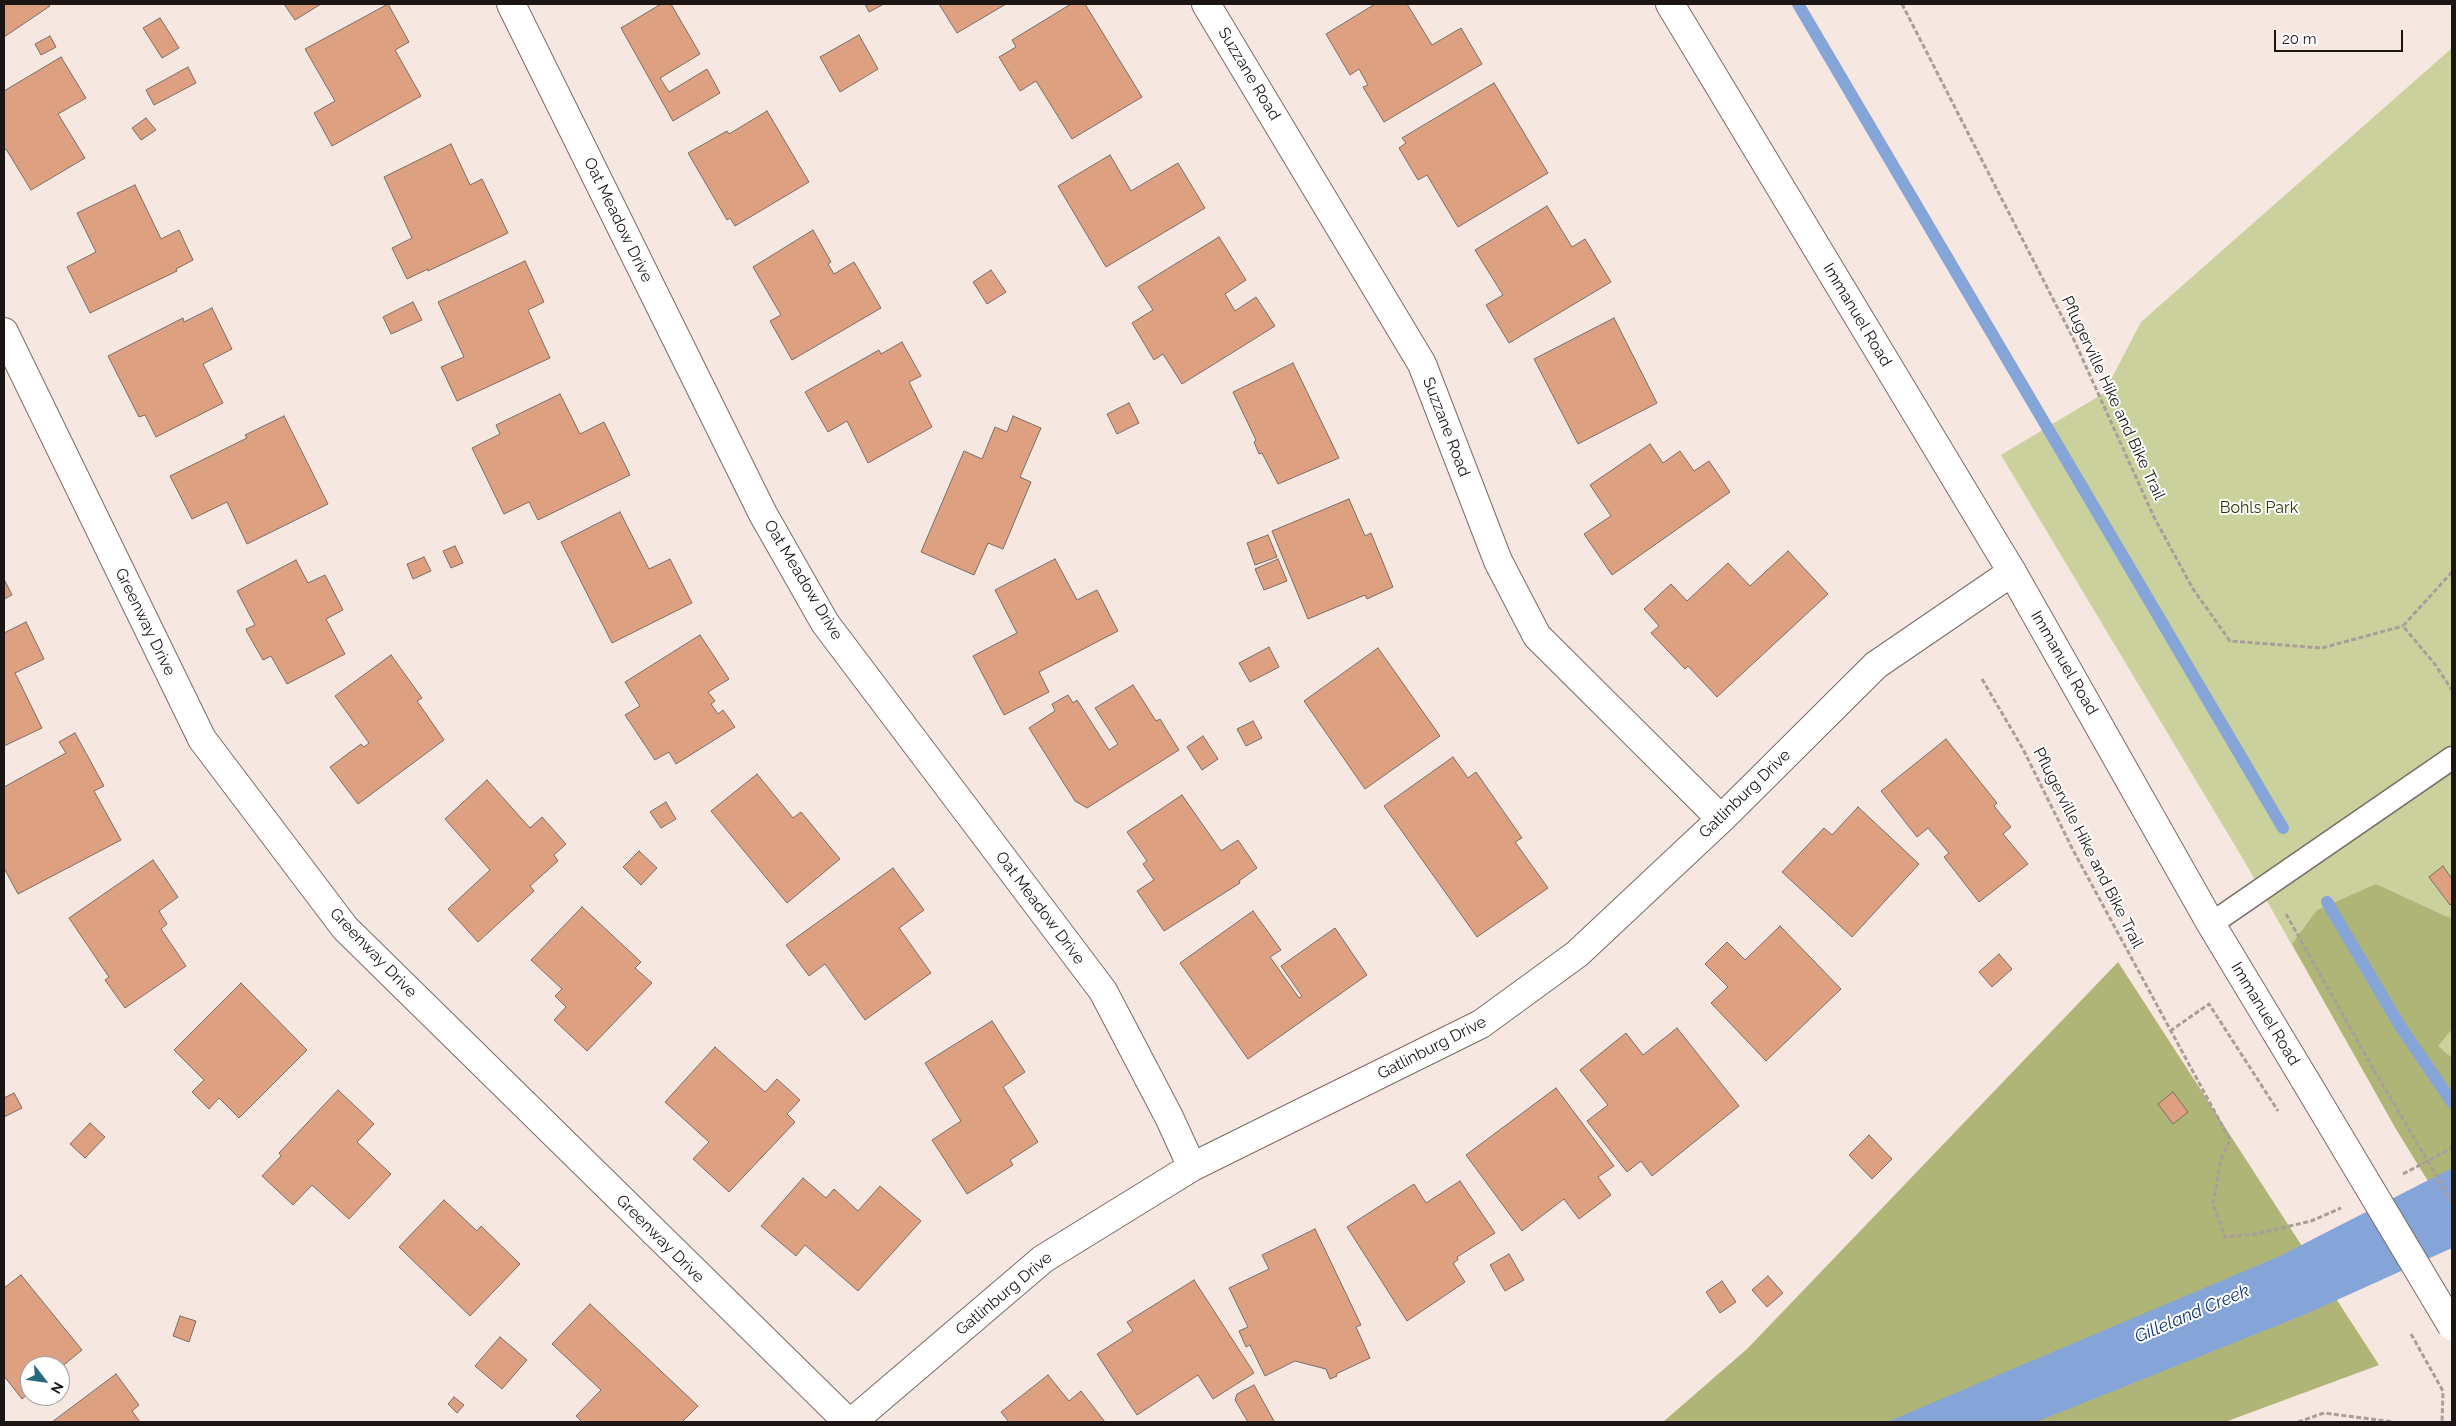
<!DOCTYPE html>
<html>
<head>
<meta charset="utf-8">
<style>
	body { margin:0 }
	#map { position:relative; width:2456px; height:1426px; overflow:hidden; background:#f6e7e0; font-family:Raleway,sans-serif }
	canvas { display:block }
	.frame { position:absolute; inset:0; border:5px solid #1b1614; pointer-events:none }
	.north { position:absolute; left:20px; top:1356px; width:50px; height:50px; box-sizing:border-box; background:#fff; border:1px solid #a4a2a1; border-radius:50%; rotate:120deg; font-size:14px; font-weight:700; line-height:20px; text-align:center; color:#1b1614 }
	.north::after { content:''; display:block; margin:auto; width:18px; height:22px; background:#286a7d; clip-path:polygon(50% 0,100% 100%,50% 72%,0 100%) }
	.scale { position:absolute; left:2274px; top:30px; width:129px; height:22px; box-sizing:border-box; border:2px solid #1b1614; border-top:0; padding-left:6px; font-size:15px; line-height:18px; white-space:nowrap; color:#1b1614; -webkit-text-stroke:4px #fff; paint-order:stroke }
</style>
</head>
<body>
<div id="map">
<canvas width="2456" height="1426"></canvas>
<div class="frame"></div>
<div class="north">N</div>
<div class="scale">20 m</div>
</div>
<script>
const g = document.querySelector('canvas').getContext('2d');
g.lineJoin = 'round';
function fill(path, color) { g.fillStyle = color; g.fill(path, 'evenodd'); }
const toPath = rows => new Path2D(rows.map(r => 'M' + r).join(''));
function trace(path, color, width, dash) { g.strokeStyle = color; g.lineWidth = width; g.lineCap = dash ? 'butt' : 'round'; g.setLineDash(dash || []); g.stroke(path); }
function write(font, color, halo, rows, align = 'center') {
  g.font = font + ' Raleway,sans-serif'; g.lineWidth = 4; g.setLineDash([]); g.textBaseline = 'middle'; g.strokeStyle = halo; g.fillStyle = color; for (const [text, x, y, turn = 0] of rows) {
    g.save(); g.translate(x, y); g.rotate((+turn || 0) * Math.PI / 180); g.textAlign = isNaN(turn) ? turn : align; if (halo) g.strokeText(text, 0, 0); g.fillText(text, 0, 0); g.restore();
  }
}
fill(toPath([
	[2452,48,2452,1220,2396,1129,2246,864,2001,455,2104,393,2141,322]
]), '#cbd19d');
fill(toPath([
	[2376,884,2445,916,2452,918,2452,1029,2438,1046,2452,1058,2452,1220,2396,1129,2292,944,2317,910],
	[2118,962,2379,1365,2225,1422,1663,1422,1747,1349]
]), '#aeb577');
fill(toPath([
	[2452,1168,2452,1248,2306,1314,2036,1422,1887,1422,2280,1256]
]), '#85a4d8');
trace(toPath([
	[1798,4,2283,828],
	[2327,902,2400,1026,2452,1102]
]), '#85a4d8', 12);
const building = toPath([
	[4,4,48,4,50,6,4,37,4,4],
	[284,4,321,4,295,20,284,4],
	[388,4,409,42,395,50,421,96,332,146,314,113,335,101,305,49,388,4],
	[661,4,671,4,700,54,660,78,669,92,707,69,720,93,673,121,621,28,661,4],
	[865,4,884,4,869,12,865,4],
	[939,4,1006,4,957,33,939,4],
	[1071,4,1085,4,1142,97,1072,139,1036,81,1020,91,999,57,1016,47,1012,40,1071,4],
	[1375,4,1407,4,1432,45,1461,28,1482,64,1384,122,1363,87,1368,85,1359,69,1350,75,1326,34,1375,4],
	[160,18,179,48,162,58,143,28,160,18],
	[859,35,878,69,840,92,820,57,859,35],
	[50,36,56,47,41,55,35,44,50,36],
	[61,57,86,98,58,114,85,158,31,190,6,149,4,151,4,91,61,57],
	[188,67,196,83,154,105,146,90,188,67],
	[1494,83,1548,173,1458,227,1427,175,1418,180,1399,148,1406,143,1402,138,1494,83],
	[767,111,809,182,735,226,730,218,727,220,688,153,727,131,729,134,767,111],
	[146,118,156,130,141,140,132,128,146,118],
	[451,144,470,185,482,179,508,233,428,271,428,269,407,279,392,248,412,238,384,177,451,144],
	[1110,155,1131,191,1178,163,1205,208,1106,267,1058,186,1110,155],
	[135,185,161,239,179,230,193,260,176,269,177,271,90,313,67,267,96,252,77,213,135,185],
	[1547,206,1572,247,1585,239,1611,282,1509,343,1486,305,1503,295,1475,250,1547,206],
	[813,230,831,262,828,264,834,274,854,262,881,308,792,360,770,321,781,315,753,267,813,230],
	[1219,237,1246,280,1225,294,1235,311,1256,297,1275,326,1182,384,1163,354,1154,360,1132,323,1153,310,1138,287,1219,237],
	[525,261,544,302,528,310,550,358,457,401,441,367,464,357,438,302,525,261],
	[991,270,1006,292,987,304,973,282,991,270],
	[413,302,422,320,391,334,383,317,413,302],
	[212,308,232,349,203,364,223,403,156,437,145,415,139,417,108,356,183,318,184,322,212,308],
	[1614,318,1657,403,1578,444,1534,359,1614,318],
	[902,342,921,376,909,382,932,427,868,463,847,421,828,432,805,392,879,350,881,354,902,342],
	[1293,363,1339,458,1278,484,1262,453,1259,454,1254,442,1256,440,1233,392,1293,363],
	[560,394,580,434,604,422,630,475,538,520,529,502,504,514,472,448,500,434,496,425,560,394],
	[1129,403,1139,423,1117,434,1107,414,1129,403],
	[284,416,328,504,247,544,227,502,192,519,170,476,247,438,245,435,284,416],
	[1013,416,1041,428,1020,477,1031,482,1003,549,988,543,974,575,921,552,964,451,982,459,995,427,1007,432,1013,416],
	[1650,444,1663,463,1680,451,1694,471,1709,461,1730,492,1612,575,1584,534,1611,516,1590,485,1650,444],
	[1349,499,1365,536,1371,533,1393,587,1367,599,1365,595,1308,619,1272,531,1349,499],
	[620,512,649,569,670,559,692,603,612,643,561,542,620,512],
	[1268,535,1277,557,1255,565,1247,543,1268,535],
	[455,546,463,563,451,568,443,551,455,546],
	[1788,551,1828,594,1717,697,1688,666,1685,669,1651,633,1659,626,1644,609,1671,584,1687,601,1728,563,1750,586,1788,551],
	[424,557,431,571,413,579,407,564,424,557],
	[1055,559,1077,600,1097,590,1118,631,1039,672,1049,692,1004,715,973,656,1017,633,995,590,1055,559],
	[1278,559,1287,581,1264,590,1255,569,1278,559],
	[296,560,308,583,325,575,343,610,326,619,345,654,287,684,271,656,263,660,247,632,246,629,255,625,237,591,296,560],
	[4,579,12,595,4,599,4,579],
	[26,622,44,659,15,673,42,728,4,746,4,633,26,622],
	[700,635,729,679,708,692,715,701,711,704,718,714,723,710,735,727,676,764,669,752,655,760,625,715,640,706,625,682,700,635],
	[1269,647,1279,667,1250,682,1239,663,1269,647],
	[1378,648,1440,736,1365,789,1304,701,1378,648],
	[391,655,422,698,417,701,444,740,358,804,330,767,361,744,364,747,369,743,335,696,391,655],
	[1133,685,1156,721,1160,719,1179,750,1087,808,1075,801,1029,728,1055,711,1052,704,1068,695,1073,703,1077,700,1109,750,1118,744,1095,708,1133,685],
	[1253,721,1262,738,1246,746,1237,729,1253,721],
	[75,733,104,786,94,791,121,840,18,894,4,868,4,787,66,753,59,742,75,733],
	[1203,736,1218,759,1202,770,1187,747,1203,736],
	[1946,739,1997,803,1994,806,2011,827,2003,834,2028,864,1979,902,1944,857,1949,853,1928,828,1917,837,1881,791,1946,739],
	[1453,757,1468,778,1476,772,1522,838,1515,842,1548,888,1477,937,1384,806,1453,757],
	[757,774,793,818,801,812,840,859,787,903,711,811,757,774],
	[487,780,530,828,542,817,566,844,554,855,558,861,530,886,534,891,478,942,448,909,490,870,445,819,487,780],
	[1182,795,1221,851,1238,840,1257,868,1239,881,1240,883,1164,931,1137,891,1154,880,1143,864,1147,861,1127,832,1182,795],
	[666,802,676,819,661,828,650,812,666,802],
	[1858,807,1919,864,1852,937,1782,872,1824,828,1832,835,1858,807],
	[639,851,657,868,641,885,623,867,639,851],
	[153,860,178,897,159,911,167,924,161,929,186,966,125,1008,105,980,109,977,69,918,153,860],
	[2443,866,2452,879,2452,903,2450,905,2429,877,2443,866],
	[893,868,924,910,899,928,931,973,865,1020,825,964,809,976,786,945,893,868],
	[582,907,641,962,635,968,652,983,587,1051,554,1020,566,1007,555,996,562,989,531,960,582,907],
	[1253,911,1281,950,1270,957,1299,998,1302,996,1281,966,1335,928,1367,975,1248,1059,1180,963,1253,911],
	[1780,926,1841,989,1766,1061,1711,1003,1728,987,1705,964,1727,942,1745,960,1780,926],
	[1999,954,2012,969,1992,987,1979,972,1999,954],
	[241,983,307,1050,239,1118,219,1098,209,1109,192,1092,204,1080,174,1050,241,983],
	[992,1021,1025,1072,1003,1087,1038,1142,1010,1160,1013,1165,967,1194,932,1140,961,1121,925,1063,992,1021],
	[1677,1028,1739,1106,1652,1176,1641,1161,1627,1172,1587,1121,1608,1105,1580,1070,1626,1033,1643,1055,1677,1028],
	[715,1047,765,1092,777,1079,800,1100,787,1114,795,1122,729,1192,693,1159,709,1142,665,1102,715,1047],
	[1556,1088,1614,1166,1598,1177,1611,1195,1579,1219,1564,1199,1522,1231,1466,1155,1556,1088],
	[338,1090,374,1124,357,1142,391,1174,349,1219,312,1185,293,1205,262,1176,281,1156,279,1153,338,1090],
	[2173,1092,2188,1112,2173,1124,2158,1104,2173,1092],
	[14,1093,22,1108,4,1117,4,1098,14,1093],
	[90,1123,105,1137,85,1158,70,1144,90,1123],
	[1869,1135,1892,1159,1872,1179,1849,1155,1869,1135],
	[803,1178,826,1198,834,1189,858,1211,880,1186,921,1221,858,1291,805,1245,796,1256,761,1226,803,1178],
	[1460,1181,1495,1233,1457,1257,1458,1260,1453,1263,1465,1282,1407,1321,1347,1227,1414,1184,1426,1203,1460,1181],
	[444,1200,477,1231,481,1226,520,1264,470,1316,399,1247,444,1200],
	[1315,1229,1361,1325,1356,1327,1370,1358,1336,1374,1337,1376,1330,1379,1326,1369,1295,1361,1265,1376,1250,1345,1246,1347,1239,1331,1248,1327,1229,1288,1269,1269,1262,1255,1315,1229],
	[1509,1254,1524,1280,1505,1291,1490,1265,1509,1254],
	[21,1275,82,1350,60,1368,60,1366,30,1366,30,1392,22,1399,4,1376,4,1288,21,1275],
	[1768,1276,1783,1293,1767,1307,1752,1290,1768,1276],
	[1194,1280,1254,1373,1213,1399,1198,1375,1137,1415,1097,1354,1133,1331,1127,1322,1194,1280],
	[1722,1281,1736,1302,1720,1313,1706,1292,1722,1281],
	[590,1304,698,1406,682,1422,582,1422,576,1416,601,1390,552,1344,590,1304],
	[180,1316,196,1321,189,1342,173,1336,180,1316],
	[500,1337,527,1360,502,1389,475,1366,500,1337],
	[116,1374,139,1405,132,1411,140,1422,52,1422,116,1374],
	[1048,1375,1069,1401,1081,1391,1105,1422,1009,1422,1001,1412,1048,1375],
	[1254,1385,1274,1421,1272,1422,1248,1422,1235,1400,1237,1394,1254,1385],
	[454,1397,464,1405,457,1413,448,1404,454,1397]
]);
fill(building, '#dda182');
trace(building, '#7a6d67', 1);
const lane = toPath([
	[2211,924,2452,758]
]);
const street = toPath([
	[511,4,763,514,825,623,1103,991,1169,1117,1192,1167],
	[1206,4,1422,364,1498,561,1537,636,1721,819],
	[4,332,202,739,345,928,848,1422],
	[852,1422,1043,1259,1192,1167,1481,1024,1577,954,1721,819,1876,665,2012,572]
]);
const secondary = toPath([
	[1670,4,2012,572,2211,924,2305,1080]
]);
trace(lane, '#796c66', 25);
trace(street, '#796c66', 30);
trace(secondary, '#796c66', 30);
trace(toPath([
	[1902,4,2074,340,2154,517,2193,589,2230,641,2322,648,2403,626],
	[2452,572,2403,626,2434,663,2452,690],
	[1982,679,2023,749,2073,850,2230,1140,2221,1159,2213,1204,2225,1237,2256,1234,2311,1221,2341,1208],
	[2286,914,2374,1070],
	[2170,1031,2209,1004,2278,1111],
	[2403,1174,2452,1148],
	[2411,1334,2443,1391,2442,1422],
	[2298,1422,2324,1413,2394,1422]
]), '#a99e99', 3, [5, 2.5]);
trace(lane, '#fff', 22);
trace(street, '#fff', 28);
trace(secondary, '#fff', 28);
const secondaryBridge = toPath([
	[2305,1080,2452,1326]
]);
trace(secondaryBridge, '#796c66', 30, []);
trace(toPath([
	[2374,1070,2452,1202]
]), '#a99e99', 3, [5, 2.5]);
trace(secondaryBridge, '#fff', 28);
write('16px', '#1b1614', '#fff', [
	["Suzzane Road",1249,74,59],
	["Oat Meadow Drive",618,220,64],
	["Immanuel Road",1857,315,59],
	["Pflugerville Hike and Bike Trail",2113,398,65],
	["Suzzane Road",1446,427,69],
	["Oat Meadow Drive",803,580,59],
	["Greenway Drive",145,622,64],
	["Immanuel Road",2064,663,60],
	["Gatlinburg Drive",1745,794,-44],
	["Pflugerville Hike and Bike Trail",2088,848,63],
	["Oat Meadow Drive",1040,908,53],
	["Greenway Drive",373,953,46],
	["Immanuel Road",2265,1014,59],
	["Gatlinburg Drive",1432,1048,-27],
	["Greenway Drive",660,1239,45],
	["Gatlinburg Drive",1004,1294,-40]
]);
write('16px', '#333604', '#fff', [
	["Bohls Park",2259,508]
]);
write('italic 18px', '#133774', '#fff', [
	["Gilleland Creek",2192,1314,-23]
]);
</script>
</body>
</html>
